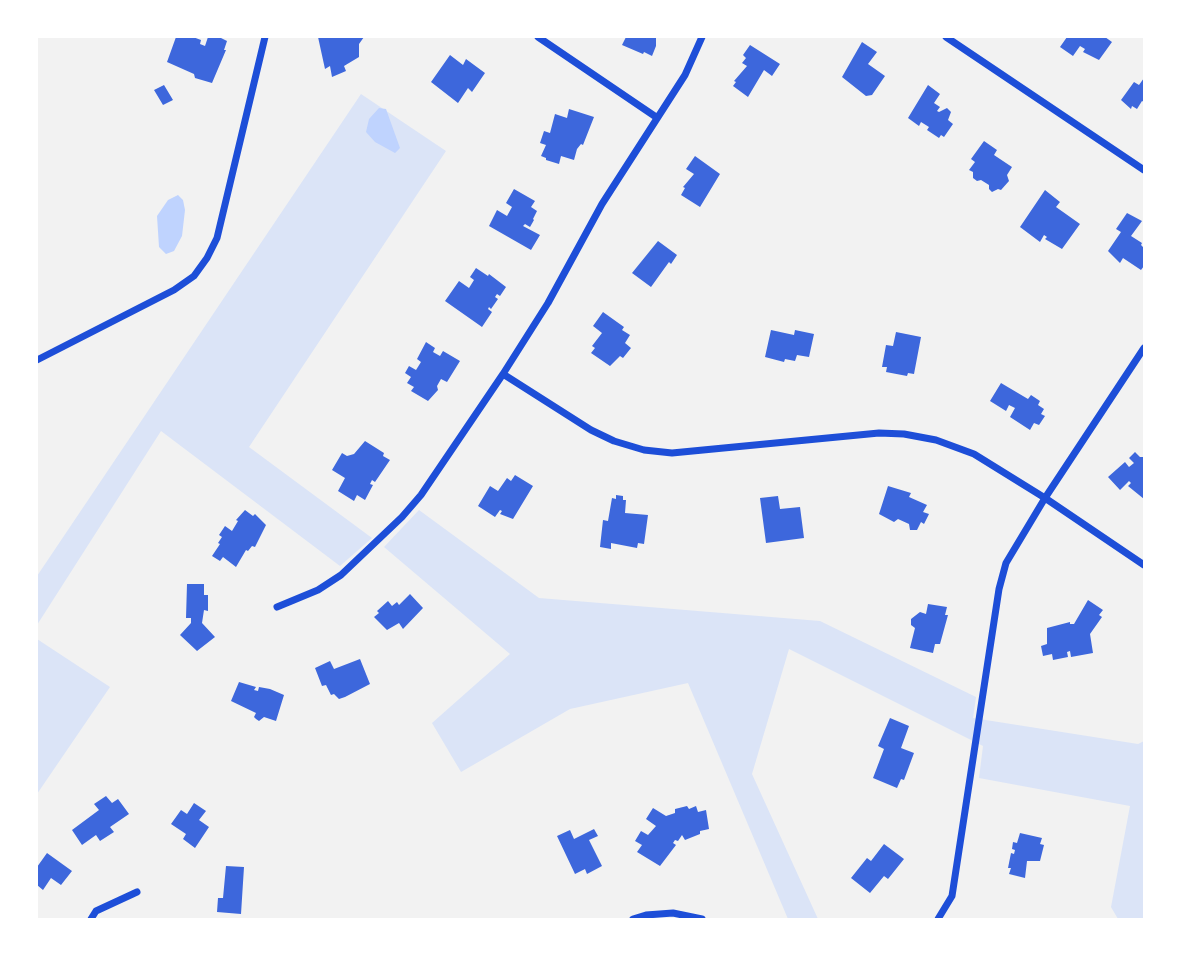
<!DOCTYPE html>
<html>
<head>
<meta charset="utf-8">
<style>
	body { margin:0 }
	#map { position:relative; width:1181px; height:956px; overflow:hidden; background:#f2f2f2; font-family:"Open Sans",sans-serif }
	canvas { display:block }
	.frame { position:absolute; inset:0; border:38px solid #fff; pointer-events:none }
</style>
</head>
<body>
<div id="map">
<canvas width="1181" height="956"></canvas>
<div class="frame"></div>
</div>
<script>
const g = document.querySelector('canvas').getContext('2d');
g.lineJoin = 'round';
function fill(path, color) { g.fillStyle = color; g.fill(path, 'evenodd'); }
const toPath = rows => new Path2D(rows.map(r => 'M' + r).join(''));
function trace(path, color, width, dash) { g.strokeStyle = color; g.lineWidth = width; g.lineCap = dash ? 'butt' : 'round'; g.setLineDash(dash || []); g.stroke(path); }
fill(toPath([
	[361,94,446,151,249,447,372,538,340,566,161,431,37,625,37,576],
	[419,510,539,598,820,621,976,697,973,718,1138,744,1144,741,1144,919,1118,919,1111,907,1130,806,979,778,983,746,789,649,752,774,818,919,788,919,688,683,570,709,461,772,432,723,510,654,384,547],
	[37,639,110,687,37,794]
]), '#dbe4f7');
fill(toPath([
	[379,108,386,109,400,148,395,153,375,142,366,132,369,119],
	[178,195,183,200,185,210,182,236,174,251,166,254,159,247,157,216,168,200]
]), '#bfd3fe');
fill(toPath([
	[176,37,193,37,201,40,200,44,205,46,208,37,219,37,227,41,224,50,226,50,212,83,195,78,194,74,167,62],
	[318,37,364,37,359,44,359,57,344,66,346,71,332,77,330,66,325,69],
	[626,37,656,37,656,46,652,56,644,52,643,54,622,45],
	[1067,37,1105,37,1112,42,1099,60,1083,52,1085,49,1080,46,1073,56,1060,47],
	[862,42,877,52,868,64,885,76,872,95,866,96,842,77],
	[750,45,780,64,772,76,764,70,748,97,733,86,736,82,734,81,747,66,742,63,746,58,743,55],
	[450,55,463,65,466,59,485,73,472,92,468,88,458,103,431,82],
	[1144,78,1144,102,1142,101,1137,109,1132,106,1131,109,1121,100,1134,82,1139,85],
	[164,85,173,100,163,105,154,90],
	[928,85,940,94,934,103,940,107,937,111,939,112,947,108,951,112,948,120,953,124,944,137,941,135,939,138,927,130,929,127,921,122,919,126,908,118],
	[569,109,594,117,583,145,581,144,577,149,574,160,561,156,559,164,546,160,546,158,541,156,546,145,540,143,544,131,550,133,555,114,567,118],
	[984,141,997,150,994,155,1012,167,1007,175,1009,181,1001,190,998,189,992,192,989,189,989,185,981,180,977,181,973,178,973,172,969,170,975,162,971,159],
	[695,156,720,174,700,207,681,195,685,188,683,187,694,174,686,169],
	[514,189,535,201,531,207,537,211,533,219,534,220,530,227,525,224,523,226,540,235,531,250,489,226,497,210,507,216,512,207,506,203],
	[1045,190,1060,202,1056,207,1080,224,1062,249,1045,239,1047,237,1044,235,1040,242,1020,227],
	[1127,213,1142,221,1131,236,1142,243,1141,245,1144,248,1144,266,1141,270,1123,258,1120,263,1108,251,1121,232,1116,229],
	[658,241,677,255,671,264,669,262,651,287,632,273],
	[476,268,488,276,489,274,506,287,500,296,497,294,495,297,498,299,491,309,489,307,488,309,492,312,482,327,445,301,459,281,469,288,474,280,470,277],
	[603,312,624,327,622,330,630,335,625,343,631,348,623,358,620,356,610,366,591,353,595,348,592,346,602,333,593,326],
	[771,330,794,335,795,330,814,334,809,357,797,355,795,361,785,359,784,362,765,357],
	[896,332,921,337,914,374,908,373,907,376,886,372,887,367,882,367,886,345,893,346],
	[426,342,435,348,433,352,440,356,443,351,460,361,447,382,441,379,437,386,438,390,428,401,411,391,414,387,407,383,411,377,405,373,409,366,416,370,421,362,417,359],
	[1001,383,1028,399,1031,395,1040,401,1038,405,1044,409,1041,414,1045,416,1039,425,1034,423,1030,430,1010,417,1015,408,1009,405,1006,411,990,401],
	[365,441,384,453,383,456,390,460,375,482,372,480,370,484,373,485,365,500,357,495,354,501,338,491,345,478,332,470,342,453,347,456,354,454],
	[1135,452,1140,457,1144,457,1144,499,1128,486,1131,483,1129,481,1120,490,1108,477,1125,462,1129,467,1134,463,1129,458],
	[515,475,533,486,513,519,500,514,502,511,500,510,495,517,478,506,490,486,498,491,507,478,511,481],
	[888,486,911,493,909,497,927,505,923,512,929,514,924,524,921,522,917,530,910,530,909,524,898,519,894,522,879,514],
	[616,495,623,496,623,500,626,500,625,513,648,515,644,544,638,543,637,548,611,543,611,549,600,547,603,520,608,521,612,498,616,499],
	[778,496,780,509,800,507,804,538,766,543,760,498],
	[245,510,253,516,255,514,266,525,255,547,252,546,248,551,246,550,236,567,223,557,220,561,212,556,220,544,218,543,222,537,219,535,225,526,232,531,238,521,236,520],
	[187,584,204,584,204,595,208,595,208,611,204,610,202,623,215,637,197,651,180,635,191,623,191,618,186,618],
	[410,594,423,608,403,629,399,623,387,630,374,617,379,613,377,611,388,601,392,606,397,602,399,605],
	[1088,600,1103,610,1099,615,1102,617,1090,634,1093,653,1071,657,1070,651,1067,652,1068,657,1053,660,1052,654,1043,656,1041,646,1047,644,1047,628,1070,622,1070,624,1074,624],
	[928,604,947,607,945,615,948,615,940,644,935,644,933,653,910,648,915,628,911,625,911,619,920,612,926,614],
	[360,659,370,684,345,697,339,699,334,694,331,695,326,685,322,686,315,668,330,661,334,669],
	[239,682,256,687,254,690,258,691,259,687,270,689,284,695,276,721,264,717,259,721,256,719,254,717,256,713,231,701],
	[890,718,909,726,901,748,914,753,904,780,901,779,897,788,873,778,884,749,878,746],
	[106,796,112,803,118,799,129,814,110,827,114,832,100,841,96,835,82,845,72,830,99,810,94,804],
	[194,803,206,811,199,820,209,827,195,848,183,839,186,834,171,824,181,810,187,814],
	[687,806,689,809,696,806,698,812,706,810,709,829,700,831,700,834,685,840,682,835,678,841,675,840,673,843,676,845,660,866,637,852,642,845,635,841,641,831,648,835,656,826,646,819,653,808,666,816,675,813,675,809],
	[594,829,598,836,589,840,602,866,587,874,585,869,575,874,557,836,570,830,574,839],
	[1020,833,1042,838,1040,844,1044,845,1040,861,1027,861,1025,878,1009,874,1011,868,1008,868,1011,853,1014,854,1015,850,1012,849,1013,842,1017,843],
	[884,844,904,859,888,879,884,876,870,893,851,878,867,858,871,861],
	[47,853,72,871,61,885,51,878,43,890,37,885,37,867],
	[226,866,244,867,241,914,217,912,218,898,223,898]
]), '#3d67dc');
trace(toPath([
	[538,37,656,117],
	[946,37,1144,170],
	[37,360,174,290,194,276,207,258,217,238,265,37],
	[503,374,591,430,614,441,644,450,672,453,879,433,904,434,936,440,974,454,1045,498,1144,565],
	[277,607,318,590,341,575,402,517,421,495,503,374,548,303,602,204,685,75,702,37],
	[91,919,96,911,137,892],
	[633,919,646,915,673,913,702,919],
	[938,919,952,896,999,589,1006,563,1045,498,1144,348]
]), '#1d4ed8', 7);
</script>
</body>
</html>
